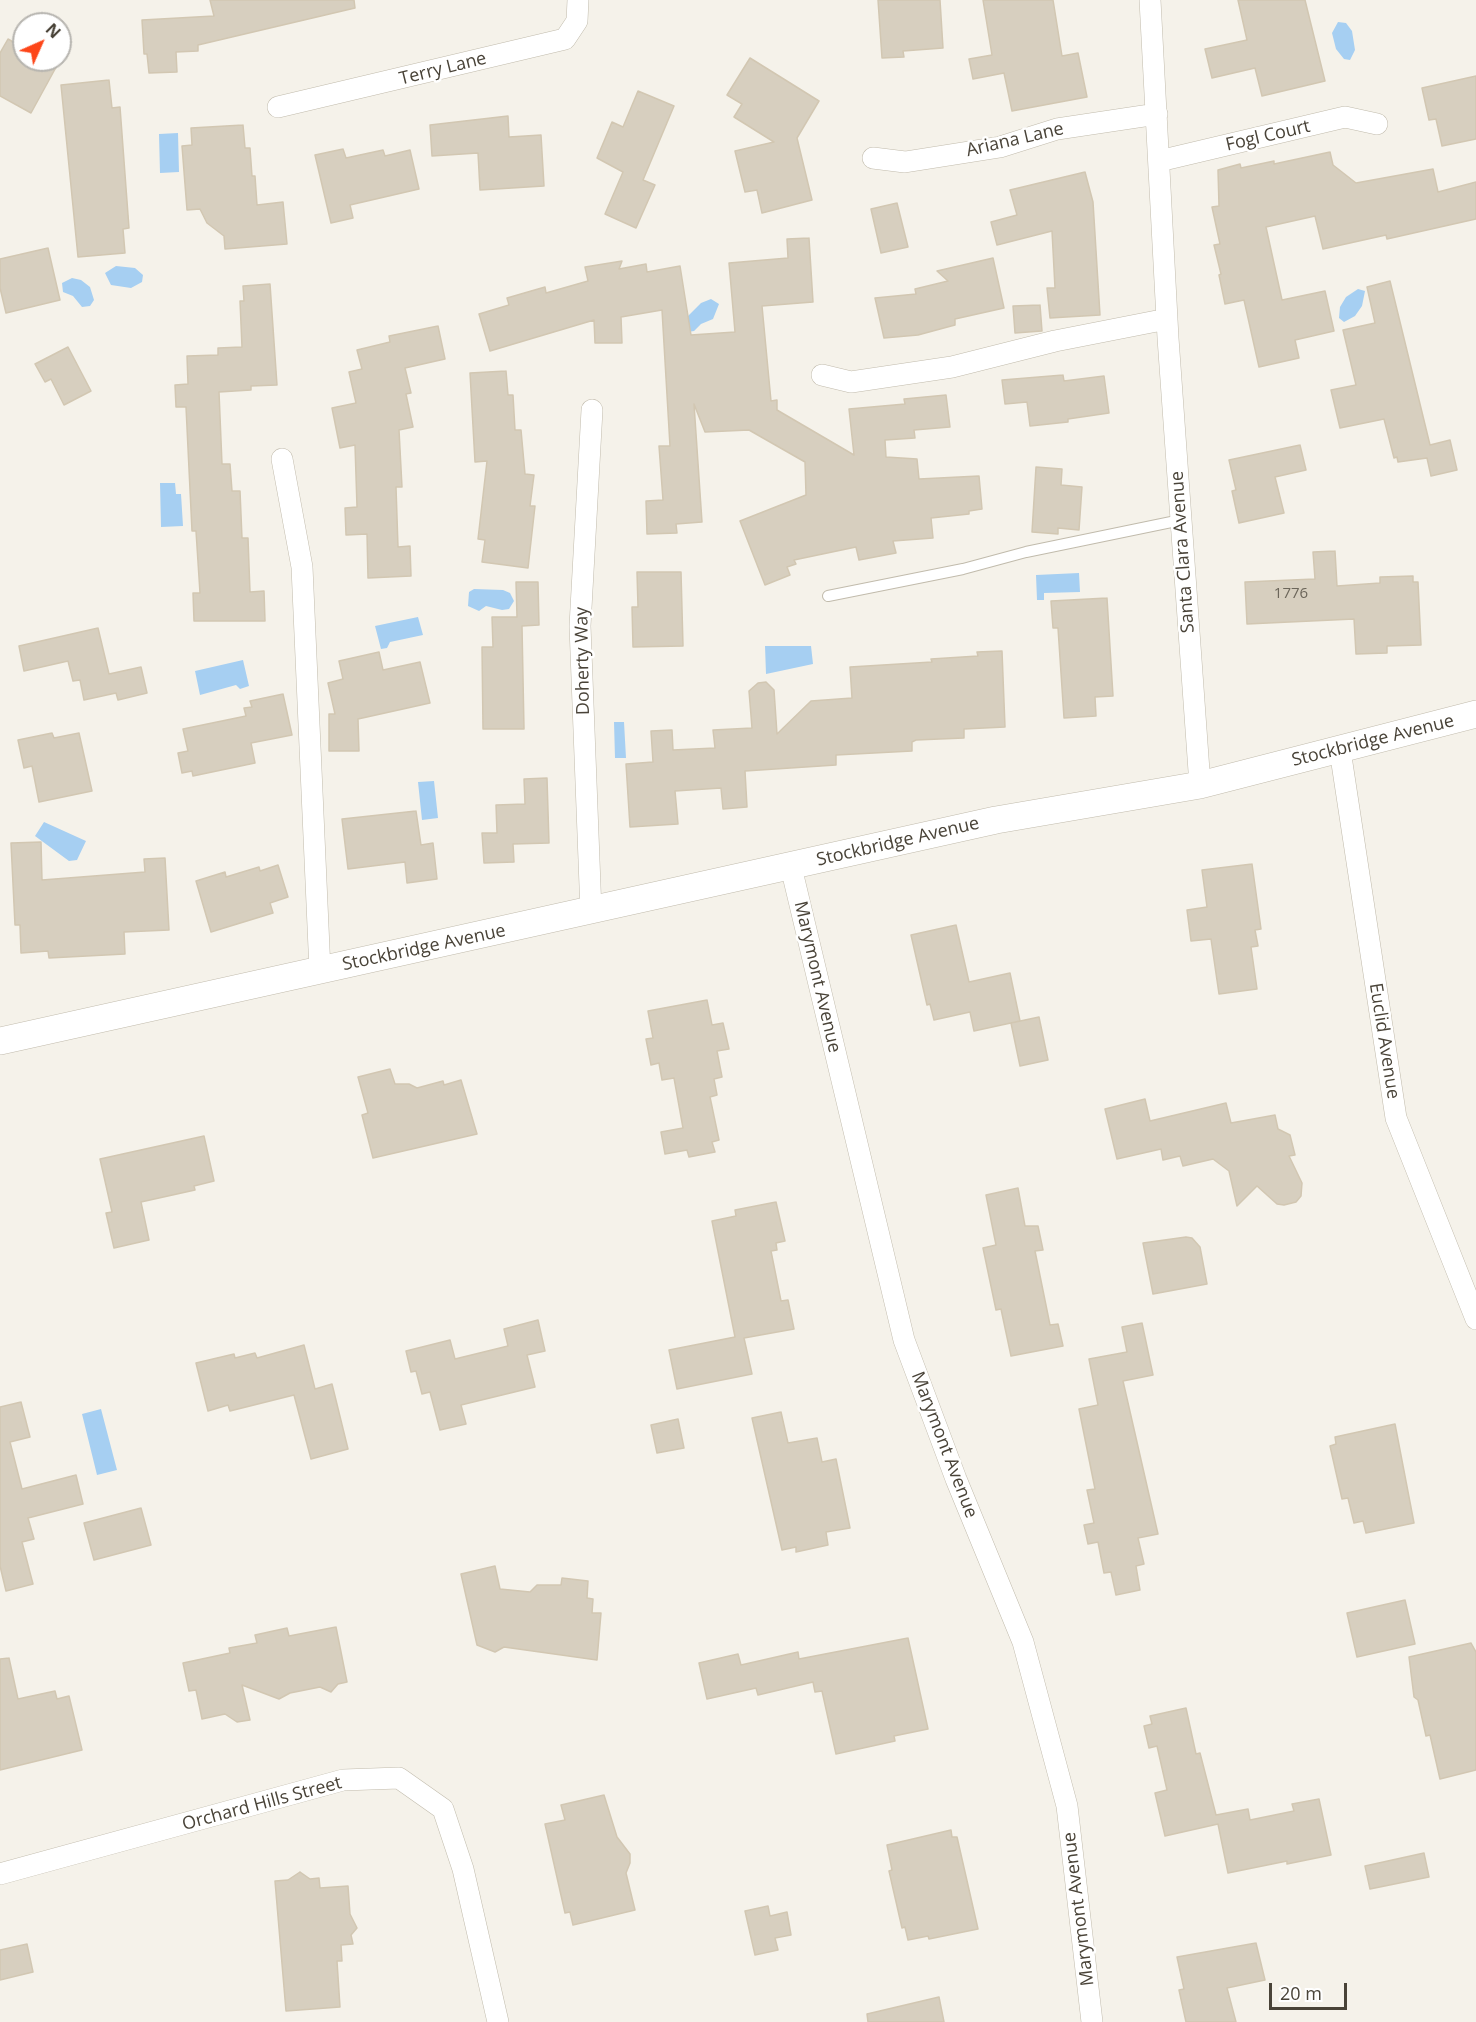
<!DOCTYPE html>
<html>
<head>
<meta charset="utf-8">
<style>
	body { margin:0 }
	#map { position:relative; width:1476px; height:2022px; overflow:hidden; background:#f5f2ea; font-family:"Open Sans",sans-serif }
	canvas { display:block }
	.north { position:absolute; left:12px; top:12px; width:60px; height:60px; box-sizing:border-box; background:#fff; border:2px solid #b6b4af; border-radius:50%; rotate:45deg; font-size:16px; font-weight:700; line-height:24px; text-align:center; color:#494338 }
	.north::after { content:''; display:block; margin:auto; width:21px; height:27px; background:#fd4619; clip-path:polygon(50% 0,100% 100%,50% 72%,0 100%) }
	.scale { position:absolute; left:1269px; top:1983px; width:78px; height:27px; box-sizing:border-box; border:3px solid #494338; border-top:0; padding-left:8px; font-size:18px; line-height:21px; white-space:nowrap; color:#494338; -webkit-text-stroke:4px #fff; paint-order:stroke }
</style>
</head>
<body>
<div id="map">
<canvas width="1476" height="2022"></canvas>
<div class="north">N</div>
<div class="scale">20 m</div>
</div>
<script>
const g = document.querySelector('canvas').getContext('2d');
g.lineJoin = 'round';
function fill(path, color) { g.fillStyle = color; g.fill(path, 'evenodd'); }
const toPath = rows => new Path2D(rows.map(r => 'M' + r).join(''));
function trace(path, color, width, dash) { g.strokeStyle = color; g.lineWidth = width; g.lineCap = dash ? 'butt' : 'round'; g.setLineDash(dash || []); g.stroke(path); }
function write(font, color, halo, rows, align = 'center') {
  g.font = font + ' "Open Sans",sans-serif'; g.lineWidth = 5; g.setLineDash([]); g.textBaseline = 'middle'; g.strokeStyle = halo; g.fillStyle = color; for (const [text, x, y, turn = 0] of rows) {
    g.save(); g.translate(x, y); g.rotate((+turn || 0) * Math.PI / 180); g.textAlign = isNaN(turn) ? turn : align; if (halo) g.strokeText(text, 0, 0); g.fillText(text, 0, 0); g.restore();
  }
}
fill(toPath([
	[1338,22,1346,23,1352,31,1355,50,1350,60,1344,59,1336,49,1332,33],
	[178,133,179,172,160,173,159,134],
	[116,266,135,268,143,275,142,282,131,288,111,285,105,273],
	[72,278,81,280,90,287,94,300,90,306,82,307,73,296,63,292,62,283],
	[1358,289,1365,291,1362,306,1355,316,1344,322,1339,318,1340,307,1346,297],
	[711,299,719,304,713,319,701,324,694,331,688,332,687,317,701,303],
	[160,483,175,483,176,494,181,494,183,526,161,527],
	[1079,573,1080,592,1044,593,1044,600,1037,600,1036,575],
	[474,589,503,590,510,593,514,601,509,609,502,610,486,606,479,611,468,606,469,592],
	[418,617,423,635,390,642,387,648,381,649,375,626],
	[765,646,811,646,813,664,766,674],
	[243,660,249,686,240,689,236,685,200,695,195,671],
	[614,722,624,722,626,758,615,758],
	[434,781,438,818,422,820,418,782],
	[44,822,86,841,77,860,69,861,35,836],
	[101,1409,117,1470,97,1475,82,1414]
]), '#a6cff2');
const building = toPath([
	[210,0,354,0,355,8,198,45,198,51,176,52,177,72,149,73,147,54,144,54,142,20,214,16,210,0],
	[878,0,940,0,943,48,903,51,904,57,882,58,878,0],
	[983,0,1053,0,1062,56,1078,53,1087,97,1012,111,1004,73,973,79,969,59,992,55,983,0],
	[1238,0,1305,0,1325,81,1262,96,1255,68,1212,78,1205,49,1247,40,1238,0],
	[8,39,24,48,24,60,60,60,31,113,0,96,0,53,8,39],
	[750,58,819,101,797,138,812,200,762,213,757,190,745,192,735,151,774,142,734,117,742,104,727,95,750,58],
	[1476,76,1476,139,1442,146,1436,119,1429,120,1422,88,1476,76],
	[109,80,112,108,120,107,129,228,123,229,125,253,78,257,61,85,109,80],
	[638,91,674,106,643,180,655,185,636,228,605,214,623,172,597,158,612,122,623,127,638,91],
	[508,116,509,137,541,135,544,186,480,190,478,153,432,156,430,125,508,116],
	[243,125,245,148,250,148,252,176,255,176,257,205,283,202,287,244,225,249,224,236,207,223,200,209,187,210,182,146,192,145,191,128,243,125],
	[343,149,346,158,383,150,385,156,410,150,419,189,350,205,353,218,331,223,315,155,343,149],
	[1330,152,1333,165,1356,183,1433,169,1438,192,1476,182,1476,219,1387,239,1386,235,1323,249,1315,216,1266,227,1282,300,1325,291,1334,331,1295,340,1299,358,1259,367,1244,300,1225,304,1219,275,1221,274,1214,245,1220,244,1212,207,1219,206,1218,170,1240,164,1241,168,1274,161,1274,164,1330,152],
	[1085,172,1093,202,1100,315,1050,318,1047,288,1055,288,1052,231,997,245,991,222,1017,215,1010,190,1085,172],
	[897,203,908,247,881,253,871,209,897,203],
	[809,238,813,302,762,306,771,401,777,400,777,410,854,455,849,409,905,404,904,399,946,395,950,427,914,430,915,438,885,440,886,457,917,459,919,479,979,476,982,509,969,511,969,514,931,518,933,538,893,541,896,553,859,560,856,547,794,560,796,564,787,567,790,575,765,585,740,521,806,495,805,462,749,430,705,432,694,404,702,522,676,524,677,533,647,534,646,501,663,500,659,446,670,446,662,310,621,317,622,343,595,343,594,320,490,351,479,314,509,305,507,298,545,287,546,293,588,281,585,267,622,261,619,269,646,264,647,272,680,266,691,335,735,332,729,263,788,258,787,239,809,238],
	[48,248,60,300,6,313,0,288,0,259,48,248],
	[993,258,1004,308,955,319,955,325,918,335,884,338,875,298,916,294,915,289,948,281,937,271,993,258],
	[1390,281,1430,445,1450,440,1457,470,1431,476,1427,458,1398,462,1397,457,1394,458,1384,419,1340,428,1331,390,1356,385,1343,330,1375,323,1367,287,1390,281],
	[270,284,277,385,251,386,251,390,219,392,222,464,230,464,232,491,240,491,242,538,248,538,250,592,264,591,265,621,194,621,193,593,200,593,196,531,192,531,186,407,176,407,175,385,188,384,187,356,218,355,218,348,242,347,240,301,244,301,243,286,270,284],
	[1040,305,1042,331,1015,333,1013,306,1040,305],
	[438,326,445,359,405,368,411,393,406,394,413,427,399,430,402,487,396,487,398,547,410,546,411,576,368,578,367,534,346,535,345,508,357,507,355,445,340,448,332,408,356,403,349,372,362,369,357,350,390,342,389,336,438,326],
	[68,347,91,391,64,405,51,379,45,382,35,364,68,347],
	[506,371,508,395,513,395,515,430,521,430,525,474,534,475,530,506,535,506,528,568,482,562,485,540,478,539,487,461,475,462,470,373,506,371],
	[1063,375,1064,381,1104,376,1109,413,1068,419,1068,422,1030,426,1027,402,1005,404,1002,380,1063,375],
	[1300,445,1306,470,1275,477,1284,513,1239,523,1232,491,1236,490,1229,460,1300,445],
	[1036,467,1062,469,1061,485,1082,487,1079,530,1058,528,1058,534,1032,532,1036,467],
	[1335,551,1337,586,1380,583,1380,577,1413,576,1413,582,1418,582,1421,645,1387,646,1387,653,1356,654,1354,619,1247,624,1245,582,1315,579,1313,552,1335,551],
	[637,572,681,572,683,646,633,647,632,607,638,607,637,572],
	[516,582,538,582,539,625,522,626,524,729,483,729,482,647,493,647,492,617,517,617,516,582],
	[1107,598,1113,696,1095,697,1096,716,1064,718,1058,628,1053,628,1051,601,1107,598],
	[98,628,109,674,141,667,147,693,118,700,116,693,84,700,80,680,73,681,68,661,24,671,19,646,98,628],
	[1002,651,1005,727,964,729,964,738,916,740,912,742,912,751,836,755,836,765,745,771,747,807,723,809,721,788,675,791,678,824,630,827,626,764,653,762,651,731,672,730,673,750,715,748,713,730,752,728,749,691,758,683,766,682,774,690,777,734,811,701,852,698,850,667,932,662,931,659,978,656,977,652,1002,651],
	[379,652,383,670,420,662,430,703,358,719,359,751,329,751,329,714,335,714,328,683,343,679,339,661,379,652],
	[283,694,292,735,251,743,255,763,193,776,192,771,182,773,178,753,188,751,183,729,246,716,244,708,252,707,250,701,283,694],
	[52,733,54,738,79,733,92,791,39,802,32,766,24,768,18,740,52,733],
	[547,778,549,843,513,844,514,862,484,863,482,833,497,833,496,805,525,804,524,779,547,778],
	[416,811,421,845,433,843,437,879,407,883,405,862,348,869,342,819,416,811],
	[41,842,42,880,145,872,144,859,165,858,169,930,124,932,125,954,49,958,48,951,21,953,20,925,15,925,11,843,41,842],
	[1252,864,1261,929,1255,930,1258,946,1251,947,1257,989,1219,994,1211,939,1191,941,1187,910,1207,907,1202,870,1252,864],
	[278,865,288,897,270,903,273,913,211,932,196,881,225,872,226,877,259,867,260,871,278,865],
	[956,925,969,982,1010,973,1020,1021,974,1031,970,1012,934,1020,930,1004,927,1005,911,935,956,925],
	[707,1000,712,1025,723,1023,729,1049,717,1051,722,1077,714,1079,717,1095,710,1097,719,1140,712,1142,715,1152,689,1157,687,1150,665,1154,661,1132,683,1128,674,1078,662,1080,659,1063,651,1065,646,1039,653,1038,648,1011,707,1000],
	[1039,1017,1048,1060,1020,1066,1011,1023,1039,1017],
	[390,1069,395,1084,409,1084,417,1088,443,1081,444,1085,461,1080,477,1134,373,1158,362,1115,368,1113,358,1077,390,1069],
	[1145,1099,1150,1121,1226,1103,1231,1123,1275,1115,1278,1129,1290,1135,1295,1155,1289,1156,1302,1183,1301,1196,1296,1202,1284,1205,1277,1204,1257,1186,1237,1206,1229,1171,1213,1159,1183,1166,1180,1156,1163,1160,1161,1149,1117,1159,1105,1109,1145,1099],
	[204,1136,214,1181,194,1186,195,1190,141,1202,149,1240,114,1248,106,1213,112,1212,100,1159,204,1136],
	[1018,1188,1025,1226,1038,1226,1043,1250,1035,1251,1050,1325,1058,1324,1063,1346,1011,1356,1001,1309,996,1310,983,1248,996,1245,986,1195,1018,1188],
	[776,1202,785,1241,776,1243,777,1250,771,1251,781,1301,788,1300,794,1329,744,1338,752,1374,677,1389,669,1350,735,1337,712,1221,736,1216,735,1210,776,1202],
	[1186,1237,1192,1238,1200,1247,1207,1284,1153,1294,1143,1243,1186,1237],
	[538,1320,545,1351,527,1355,535,1387,461,1405,466,1424,440,1430,430,1392,422,1394,416,1371,411,1372,406,1351,450,1340,455,1359,508,1346,504,1329,538,1320],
	[1142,1323,1153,1375,1123,1381,1158,1534,1138,1538,1144,1564,1136,1566,1140,1590,1116,1595,1111,1572,1104,1573,1098,1542,1088,1544,1084,1525,1094,1523,1087,1490,1095,1489,1079,1409,1098,1405,1089,1359,1127,1352,1122,1327,1142,1323],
	[304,1345,315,1389,332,1384,348,1449,311,1459,294,1395,230,1411,228,1405,208,1411,196,1363,234,1354,235,1358,255,1353,257,1358,304,1345],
	[21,1402,30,1437,10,1442,22,1489,76,1475,83,1504,28,1518,34,1539,22,1542,33,1584,6,1591,0,1566,0,1407,21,1402],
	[781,1412,788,1443,817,1438,822,1462,836,1459,850,1528,826,1532,828,1545,796,1552,796,1547,782,1550,752,1418,781,1412],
	[678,1419,684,1448,657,1453,651,1425,678,1419],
	[1395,1424,1414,1523,1366,1533,1363,1521,1354,1523,1348,1498,1342,1499,1330,1446,1336,1444,1335,1437,1395,1424],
	[141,1508,151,1545,94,1560,84,1523,141,1508],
	[495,1566,500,1589,530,1592,537,1585,561,1585,562,1578,588,1581,587,1598,593,1599,592,1613,601,1613,597,1660,504,1647,495,1652,477,1645,461,1574,495,1566],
	[1405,1600,1415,1644,1357,1657,1347,1613,1405,1600],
	[336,1627,347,1682,338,1684,331,1692,320,1687,290,1693,279,1699,242,1685,250,1720,237,1722,225,1714,202,1719,196,1690,189,1691,183,1663,230,1653,229,1648,257,1643,255,1635,287,1628,289,1636,336,1627],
	[908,1638,928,1729,894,1736,895,1741,836,1754,822,1691,815,1692,813,1682,758,1695,756,1688,707,1699,699,1663,738,1654,741,1665,798,1652,799,1659,908,1638],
	[1471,1643,1476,1652,1476,1770,1440,1779,1430,1735,1426,1736,1418,1700,1414,1697,1409,1657,1471,1643],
	[9,1658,18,1699,55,1691,57,1699,69,1696,82,1750,0,1770,0,1659,9,1658],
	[1186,1708,1196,1754,1200,1753,1216,1815,1248,1809,1250,1820,1294,1811,1292,1804,1319,1799,1331,1855,1287,1864,1287,1861,1228,1873,1218,1824,1165,1836,1155,1793,1167,1790,1157,1746,1149,1748,1144,1726,1152,1724,1150,1716,1186,1708],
	[604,1795,617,1837,630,1854,630,1863,626,1873,635,1910,573,1925,570,1912,565,1913,545,1824,565,1820,561,1805,604,1795],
	[951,1830,952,1837,957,1837,978,1929,929,1939,928,1936,908,1940,905,1927,902,1928,889,1871,892,1870,887,1845,951,1830],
	[1424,1853,1429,1877,1370,1889,1365,1866,1424,1853],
	[300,1872,310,1879,319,1878,320,1888,348,1886,350,1914,357,1928,351,1935,353,1944,341,1945,342,1961,337,1961,340,2007,286,2011,275,1881,288,1880,300,1872],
	[768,1906,770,1916,787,1912,791,1935,775,1938,778,1950,755,1955,745,1911,768,1906],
	[1256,1943,1265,1980,1227,1988,1236,2022,1186,2022,1179,1990,1184,1989,1177,1957,1256,1943],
	[27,1944,33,1972,0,1980,0,1950,27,1944],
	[939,1997,944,2022,868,2022,867,2014,939,1997]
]);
fill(building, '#d7cfbf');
trace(building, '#d2c7b2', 1.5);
const service = toPath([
	[828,596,963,569,1026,552,1181,520]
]);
const minor = toPath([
	[1150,0,1168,338,1200,785],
	[278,107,565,39,577,21,578,0],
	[873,158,905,162,1000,147,1057,129,1157,114],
	[1159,161,1345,117,1377,124],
	[822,375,851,382,952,367,1055,341,1167,319],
	[282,459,302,567,320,971],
	[1340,750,1396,1118,1476,1319],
	[791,867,904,1340,956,1479,1023,1642,1067,1806,1092,2022],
	[591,912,580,626,592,410],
	[0,1874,343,1780,399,1778,443,1809,463,1869,498,2022]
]);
const tertiary = toPath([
	[0,1041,996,820,1200,785,1476,714]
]);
trace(service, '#c1bbac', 12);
trace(minor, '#c1bbac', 22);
trace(tertiary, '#c1bbac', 28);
trace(service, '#fff', 10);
trace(minor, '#fff', 21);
trace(tertiary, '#fff', 27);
write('15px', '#6c665a', null, [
	["1776",1291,594]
]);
write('18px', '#494338', '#fff', [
	["Terry Lane",443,69,-14],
	["Fogl Court",1268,136,-13],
	["Ariana Lane",1015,140,-13],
	["Santa Clara Avenue",1183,552,-94],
	["Doherty Way",583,661,-91],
	["Stockbridge Avenue",1373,741,-14],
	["Stockbridge Avenue",898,842,-13],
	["Stockbridge Avenue",424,948,-12],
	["Marymont Avenue",817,977,77],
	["Euclid Avenue",1384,1041,81],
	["Marymont Avenue",944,1445,69],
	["Orchard Hills Street",262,1804,-15],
	["Marymont Avenue",1079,1909,-97]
]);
</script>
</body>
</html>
